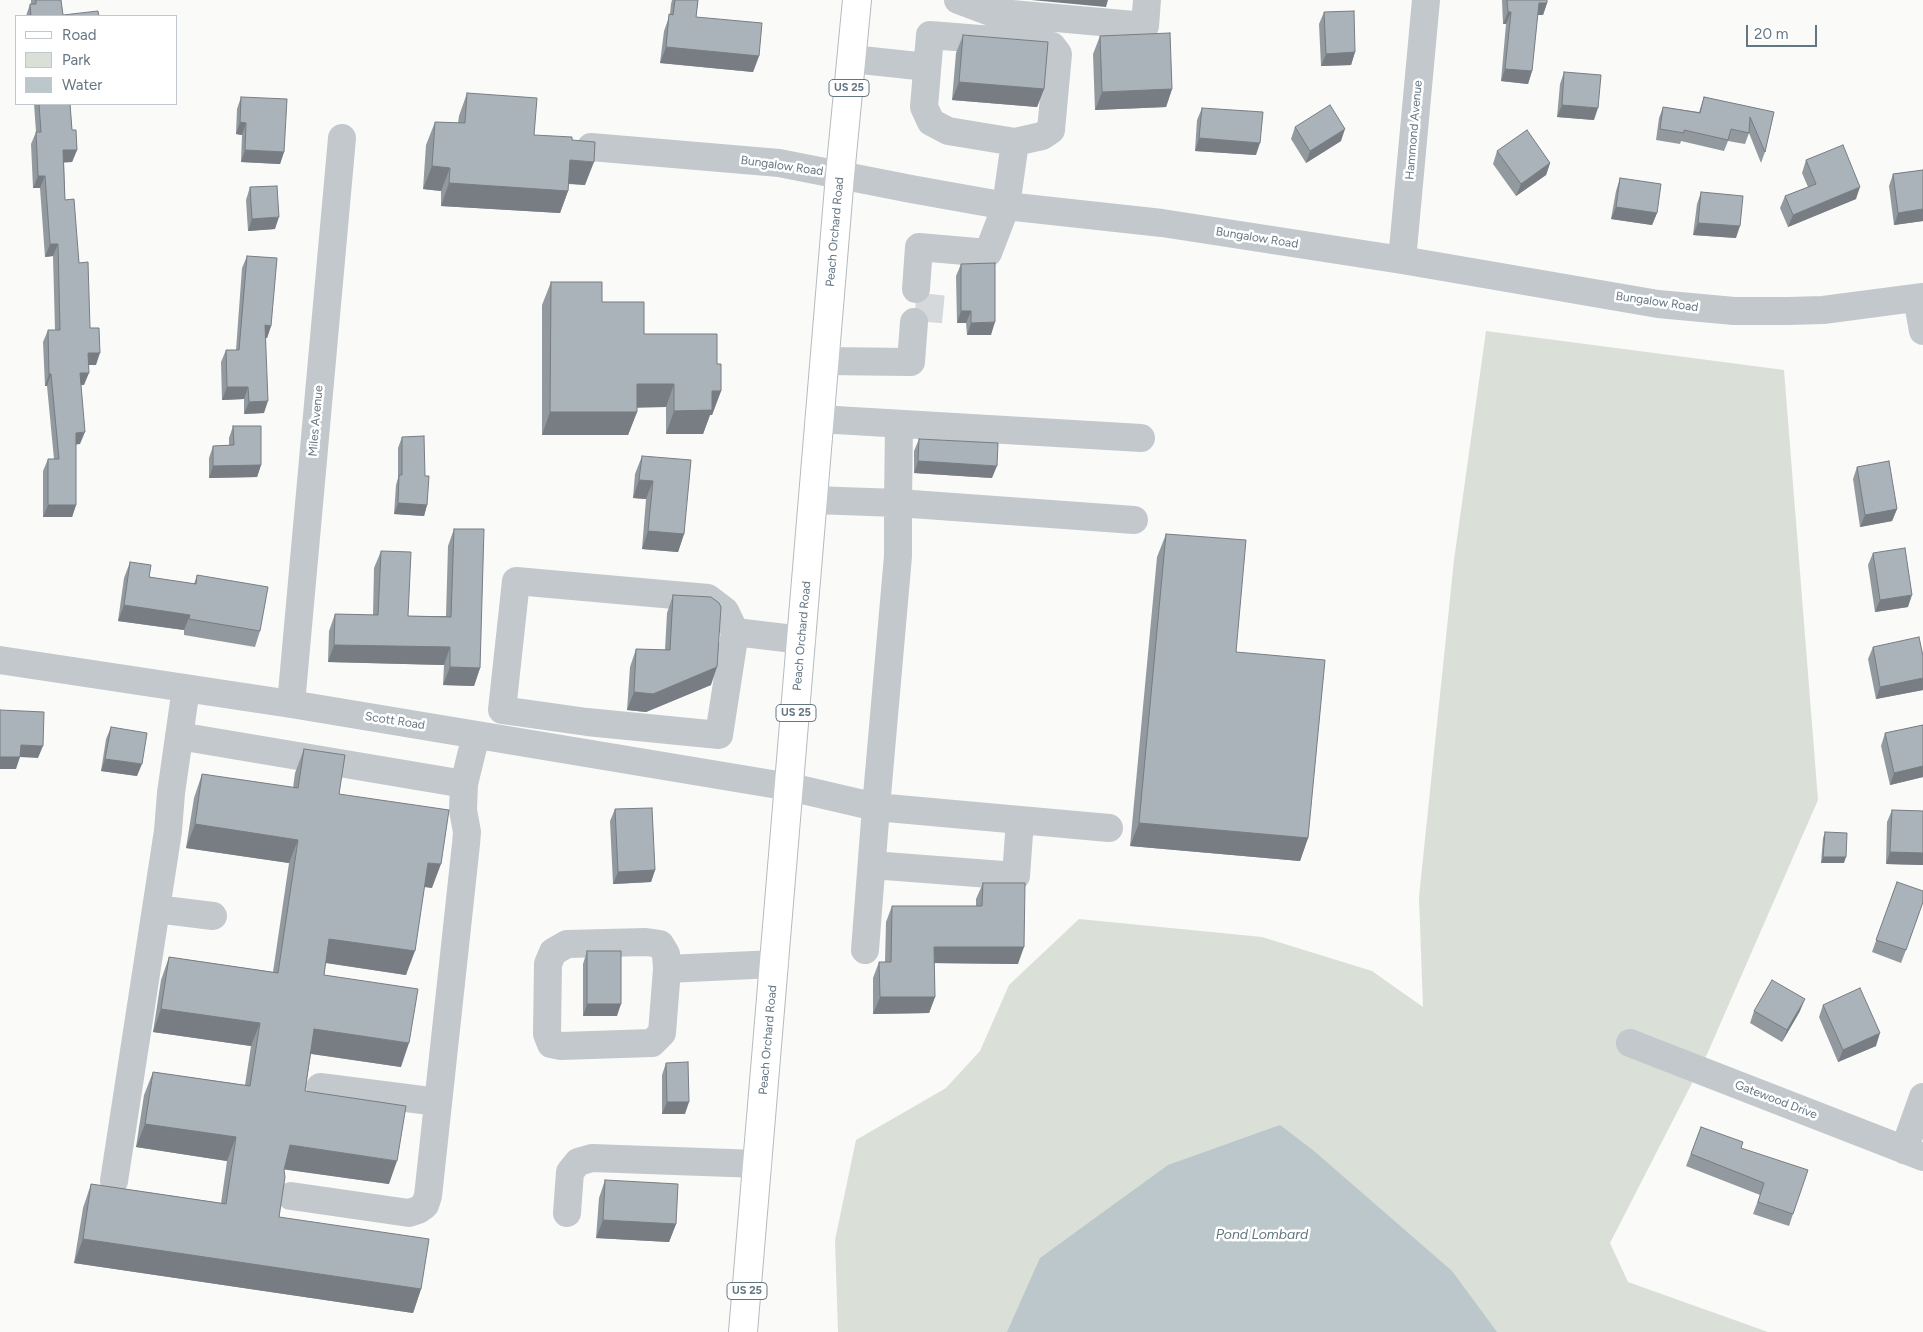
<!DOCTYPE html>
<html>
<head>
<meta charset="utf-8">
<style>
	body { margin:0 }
	#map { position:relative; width:1923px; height:1332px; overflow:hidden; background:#fafaf8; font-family:Figtree,sans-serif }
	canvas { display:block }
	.legend { position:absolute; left:15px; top:15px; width:162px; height:90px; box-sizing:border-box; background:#fff; border:1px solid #c1c8cd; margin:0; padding:6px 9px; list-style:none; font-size:15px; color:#657683 }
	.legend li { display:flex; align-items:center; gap:10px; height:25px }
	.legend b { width:25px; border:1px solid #c1c8cd }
	.scale { position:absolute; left:1746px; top:25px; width:71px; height:22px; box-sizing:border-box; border:2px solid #657683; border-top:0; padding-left:6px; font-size:15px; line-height:18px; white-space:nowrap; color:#657683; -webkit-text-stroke:4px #fff; paint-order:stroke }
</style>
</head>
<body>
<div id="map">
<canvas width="1923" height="1332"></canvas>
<ul class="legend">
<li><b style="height:6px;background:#fff"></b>Road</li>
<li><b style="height:14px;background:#dadfd7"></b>Park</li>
<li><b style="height:14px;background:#bbc7cb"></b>Water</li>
</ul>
<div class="scale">20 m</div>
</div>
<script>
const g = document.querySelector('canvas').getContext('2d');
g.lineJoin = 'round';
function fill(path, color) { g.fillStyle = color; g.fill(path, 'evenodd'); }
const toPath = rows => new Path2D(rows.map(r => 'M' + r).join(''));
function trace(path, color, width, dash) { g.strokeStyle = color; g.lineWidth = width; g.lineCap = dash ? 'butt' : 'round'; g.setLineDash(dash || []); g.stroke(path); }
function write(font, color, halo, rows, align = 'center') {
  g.font = font + ' Figtree,sans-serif'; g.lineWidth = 5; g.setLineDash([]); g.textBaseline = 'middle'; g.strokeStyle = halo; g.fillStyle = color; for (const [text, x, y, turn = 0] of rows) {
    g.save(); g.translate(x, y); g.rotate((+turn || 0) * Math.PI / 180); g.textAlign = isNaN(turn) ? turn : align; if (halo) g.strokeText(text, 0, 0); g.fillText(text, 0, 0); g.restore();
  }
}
fill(toPath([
	[1486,331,1784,370,1818,800,1708,1052,1610,1243,1628,1282,1768,1332,838,1332,835,1240,856,1140,946,1088,980,1051,1009,985,1079,919,1262,937,1372,971,1423,1007,1419,897,1454,560]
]), '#dadfd7');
fill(toPath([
	[1280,1125,1314,1151,1452,1271,1497,1332,1007,1332,1040,1258,1168,1165]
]), '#bbc7cb');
trace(toPath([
	[928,322,931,291]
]), '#d5d9db', 28, [28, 14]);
const major = toPath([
	[743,1332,840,175,857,0]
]);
trace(major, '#b5babe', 30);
trace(toPath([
	[958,0,990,12,1145,26,1147,0],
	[930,35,1043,44,1052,46,1058,54,1051,130,1042,136,1015,142,948,131,931,122,924,107,930,35],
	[852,59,927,67],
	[591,147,779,163,911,189,1006,206,1162,223,1402,260,1658,304,1734,311,1788,311,1823,310,1923,297],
	[1402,260,1426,0],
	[916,289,919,247,988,253,1006,206,1015,142],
	[1917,298,1923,331],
	[824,361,911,362,914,322],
	[819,419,1141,438],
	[813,500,898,503,899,425],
	[735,632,725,611,708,598,516,581,502,710,587,722,719,735,735,632,802,640],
	[0,660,291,704,790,787,876,807,898,556,898,503,1134,520],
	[291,704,342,138],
	[179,736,464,784],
	[872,865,1016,876,1020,820],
	[156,909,213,916],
	[865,950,876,807,1109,828],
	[667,969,662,1033,652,1043,561,1046,551,1044,547,1034,548,964,553,952,567,944,646,942,660,944,666,954,667,969,775,964],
	[1630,1043,1923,1157],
	[320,1087,438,1102],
	[1904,1150,1923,1097],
	[114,1181,168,831,171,793,186,688],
	[291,1196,409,1213,418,1210,425,1205,428,1196,466,844,467,832,463,810,464,784,476,735],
	[567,1213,570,1172,578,1162,592,1158,758,1164]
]), '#c3c8cc', 28);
trace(major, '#fff', 28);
fill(toPath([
	[31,0,61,0,63,15,99,16,26,16,30,4,31,4],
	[672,0,698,0,696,17,759,56,753,72,660,63,664,31,670,14,671,4],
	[1502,0,1547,0,1547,3,1543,15,1537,15,1532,71,1528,84,1501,81,1506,24,1503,24],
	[1324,12,1355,52,1351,65,1321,66,1319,24],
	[963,35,1044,89,1037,107,952,100,956,53],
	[1100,36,1172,89,1166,107,1095,110,1093,54],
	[1564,72,1594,120,1557,117,1560,84],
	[467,93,534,135,572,140,585,185,568,184,568,191,560,213,441,206,441,191,423,189,426,145,435,122,458,123,459,116],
	[241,97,284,152,280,164,241,162,242,135,236,134,237,109],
	[1704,97,1774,112,1765,152,1761,163,1749,133,1745,144,1728,141,1724,151,1681,141,1680,144,1656,140,1659,118,1663,107,1699,112],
	[34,104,70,104,72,130,77,150,72,162,64,162,65,200,79,263,96,365,88,365,84,385,81,385,80,444,76,444,76,505,72,517,43,517,43,471,48,459,54,459,47,386,45,386,43,342,48,330,55,330,53,256,45,257,40,188,33,188,31,144,36,132],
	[1202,108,1256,155,1195,151,1197,120],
	[1295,127,1341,141,1306,163,1291,139],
	[1497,151,1550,163,1546,175,1516,196,1493,164],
	[1806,160,1856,199,1788,227,1780,208,1785,196,1808,187,1802,173],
	[1923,170,1923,221,1894,225,1889,186,1893,174],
	[1620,178,1657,213,1652,225,1611,219,1616,191],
	[250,187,275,229,248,231,246,200],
	[1701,192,1736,238,1693,235,1697,204],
	[247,256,271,326,267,338,266,338,264,413,244,414,244,399,222,400,221,362,226,350,236,350,242,268],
	[961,264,991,335,967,335,966,323,957,323,956,276],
	[551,282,602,302,644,334,717,364,721,391,712,415,710,415,703,434,666,434,666,407,637,407,637,412,628,435,542,435,542,305],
	[233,426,261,465,257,477,209,478,209,458,213,446,229,445,229,438],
	[402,437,425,476,427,505,424,516,394,514,396,485,398,478,398,448],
	[919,439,992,478,914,473,914,451],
	[642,456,684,534,678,552,642,549,646,499,633,498,635,474],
	[1857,467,1897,509,1892,521,1860,527,1853,479],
	[454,529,480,668,474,686,443,685,444,665,328,662,329,631,335,614,373,615,374,568,381,551,408,616,446,616,448,546],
	[1166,534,1236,652,1308,838,1300,861,1130,846,1157,557],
	[1873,553,1908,607,1875,612,1868,565],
	[130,562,149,577,194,584,197,575,260,631,255,647,184,635,184,630,118,621,124,578],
	[673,595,711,685,646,712,627,710,630,667,636,649,665,650,667,613],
	[1873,647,1923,690,1876,699,1868,659],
	[1923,725,1923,777,1890,785,1881,746,1885,733],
	[111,727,137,776,101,771,106,739],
	[304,749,339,794,432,888,424,887,406,975,325,963,324,975,401,1067,311,1054,305,1091,389,1184,284,1169,279,1217,421,1289,413,1313,74,1263,83,1208,91,1184,221,1203,227,1161,136,1147,144,1095,153,1072,245,1085,251,1046,153,1032,161,980,169,957,273,972,289,863,186,848,194,798,202,774,293,788,295,773],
	[615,809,655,870,651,882,613,884,610,821],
	[1892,810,1923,811,1923,865,1886,864,1887,822],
	[1825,832,1844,863,1821,863,1823,838],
	[1897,882,1906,950,1901,963,1872,952],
	[983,883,1018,964,934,963,935,997,929,1013,873,1014,873,978,879,962,885,962,886,922,892,906,976,906,976,899],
	[587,951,617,1016,583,1016,583,964],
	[1823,1005,1876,1046,1838,1062,1819,1017],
	[1754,1011,1800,1011,1782,1042,1750,1023],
	[666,1063,685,1114,662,1114,662,1075],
	[1701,1127,1741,1148,1793,1214,1789,1226,1753,1214,1760,1195,1686,1166],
	[605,1180,676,1224,669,1242,596,1238,599,1198]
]), '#929a9f');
fill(toPath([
	[1031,0,1108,0,1106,7],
	[1539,3,1547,3,1543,15,1534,15],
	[1508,12,1511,12,1506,24,1503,24],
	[666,47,759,56,753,72,660,63],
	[1355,52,1351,65,1321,66,1326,54],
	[1505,69,1532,71,1528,84,1501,81],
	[959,82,1044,89,1037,107,952,100],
	[1172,89,1166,107,1095,110,1102,92],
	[1562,105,1598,108,1594,120,1557,117],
	[240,122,246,123,242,135,236,134],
	[1345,129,1341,141,1306,163,1310,151],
	[1199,138,1260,143,1256,155,1195,151],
	[63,150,77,150,72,162,59,163],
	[245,150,284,152,280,164,241,162],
	[570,160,594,162,585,185,562,183],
	[1550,163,1546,175,1516,196,1521,184],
	[432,166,450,168,441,191,423,189],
	[38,176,45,176,40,188,33,188],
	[449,183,568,191,560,213,441,206],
	[1860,187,1856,199,1788,227,1793,215],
	[1616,207,1657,213,1652,225,1611,219],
	[1923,209,1923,221,1894,225,1898,213],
	[279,217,275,229,248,231,252,219],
	[1698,223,1740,226,1736,238,1693,235],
	[50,244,58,244,53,256,45,257],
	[961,311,971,311,966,323,957,323],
	[995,322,991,335,967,335,971,323],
	[265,325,271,326,267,338,261,338],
	[88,353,100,353,96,365,83,365],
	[80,373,89,373,84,385,75,385],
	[49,374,51,374,47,386,45,386],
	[637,384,674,384,666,407,629,408],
	[227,387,248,387,244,399,222,400],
	[712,391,721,391,712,415,710,415,703,434,666,434,674,411],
	[268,401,264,413,244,414,249,402],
	[550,412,637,412,628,435,542,435],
	[85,432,80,444,72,445,76,433],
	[918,461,997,466,992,478,914,473],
	[261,465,257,477,209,478,213,466],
	[639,480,653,481,646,499,633,498],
	[398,503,427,505,424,516,394,514],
	[48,505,76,505,72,517,43,517],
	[1897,509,1892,521,1860,527,1865,515],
	[648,531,684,534,678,552,642,549],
	[1912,595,1908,607,1875,612,1880,600],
	[124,605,190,615,184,630,118,621],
	[334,645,450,647,444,665,328,662],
	[450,667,480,668,474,686,443,685],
	[717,667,711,685,646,712,627,710,634,692],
	[1923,678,1923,690,1876,699,1880,687],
	[21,745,43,746,38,758,20,757,16,769,0,769,0,757],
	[105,759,142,764,137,776,101,771],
	[1923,766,1923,777,1890,785,1894,773],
	[1139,823,1308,838,1300,861,1130,846],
	[195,824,298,840,289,863,186,848],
	[1890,852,1923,853,1923,865,1886,864],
	[1823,857,1846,857,1844,863,1821,863],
	[428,863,441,864,432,888,420,886],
	[655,870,651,882,613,884,618,872],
	[329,939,415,951,406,975,321,962],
	[934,947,1024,947,1018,964,928,963],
	[880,997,935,997,929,1013,873,1014],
	[1805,999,1800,1011,1782,1042,1787,1030],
	[587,1004,621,1004,617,1016,583,1016],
	[161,1009,260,1023,251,1046,153,1032],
	[314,1029,409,1043,401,1067,306,1053],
	[1880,1033,1876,1046,1838,1062,1843,1050],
	[667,1102,689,1102,685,1114,662,1114],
	[145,1124,236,1137,227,1161,136,1147],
	[290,1145,397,1161,389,1184,281,1169],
	[603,1220,676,1224,669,1242,596,1238],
	[83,1239,421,1289,413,1313,74,1263]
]), '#777d82');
const building = toPath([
	[36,0,61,0,63,15,98,11,99,16,31,16,30,4,36,4,36,0],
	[675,0,698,0,696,17,762,23,759,56,666,47,669,14,673,15,675,0],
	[1507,0,1547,0,1547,3,1539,3,1532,71,1505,69,1511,12,1508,12,1507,0],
	[1354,11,1355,52,1326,54,1324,12,1354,11],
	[1170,33,1172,89,1102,92,1100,36,1170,33],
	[963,35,1048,42,1044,89,959,82,963,35],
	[1564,72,1601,75,1598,108,1562,105,1564,72],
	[467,93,537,98,534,135,572,137,572,140,595,142,594,162,570,160,568,191,449,183,450,168,432,166,435,122,465,123,467,93],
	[241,97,287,99,284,152,245,150,246,123,240,122,241,97],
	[1704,97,1774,112,1765,152,1750,117,1749,133,1731,129,1728,140,1684,130,1684,133,1660,129,1663,107,1700,113,1704,97],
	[39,104,70,104,72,130,76,130,77,150,63,150,65,200,74,199,79,263,88,262,90,328,99,328,100,353,88,353,89,373,80,373,85,432,76,433,76,505,48,505,48,459,59,459,51,374,49,374,48,330,60,330,58,244,50,244,45,176,38,176,36,132,41,132,39,104],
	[1330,105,1345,129,1310,151,1295,127,1330,105],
	[1202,108,1263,112,1260,143,1199,138,1202,108],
	[1527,130,1550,163,1521,184,1497,151,1527,130],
	[1843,145,1860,187,1793,215,1785,196,1816,184,1806,160,1843,145],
	[1923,170,1923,209,1898,213,1893,174,1923,170],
	[1620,178,1661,184,1657,213,1616,207,1620,178],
	[277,186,279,217,252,219,250,187,277,186],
	[1701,192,1743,196,1740,226,1698,223,1701,192],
	[247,256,277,258,271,326,265,325,268,401,249,402,248,387,227,387,226,350,239,350,247,256],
	[995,263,995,322,971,323,971,311,961,311,961,264,995,263],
	[551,282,602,282,602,302,644,302,644,334,717,334,717,364,721,364,721,391,712,391,712,410,674,411,674,384,637,384,637,412,550,412,551,282],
	[233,426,261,426,261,465,213,466,213,446,234,445,233,426],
	[424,436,425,476,429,476,427,505,398,503,399,475,402,475,402,437,424,436],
	[919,439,998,443,997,466,918,461,919,439],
	[642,456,691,460,684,534,648,531,653,481,639,480,642,456],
	[1889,461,1897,509,1865,515,1857,467,1889,461],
	[454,529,484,529,480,668,450,667,450,647,334,645,335,614,378,615,381,551,411,552,408,616,451,617,454,529],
	[1166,534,1246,540,1236,652,1325,660,1308,838,1139,823,1166,534],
	[1905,548,1912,595,1880,600,1873,553,1905,548],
	[130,562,151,565,149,577,196,584,197,575,268,587,260,631,189,619,190,615,124,605,130,562],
	[673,595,711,597,719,603,721,607,717,667,653,694,634,692,636,649,670,650,673,595],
	[1919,637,1923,656,1923,678,1880,687,1873,647,1919,637],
	[0,710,44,712,43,746,21,745,20,757,0,757,0,710],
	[1923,725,1923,766,1894,773,1885,733,1923,725],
	[111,727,147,733,142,764,105,759,111,727],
	[304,749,345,755,339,794,449,810,441,864,428,863,415,951,329,939,324,975,418,989,409,1043,314,1029,305,1091,406,1106,397,1161,290,1145,284,1170,285,1177,279,1217,429,1239,421,1289,83,1239,91,1184,226,1204,236,1137,145,1124,153,1072,250,1086,260,1023,161,1009,169,957,278,973,298,840,195,824,202,774,298,788,304,749],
	[652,808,655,870,618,872,615,809,652,808],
	[1892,810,1923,811,1923,853,1890,852,1892,810],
	[1825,832,1847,833,1846,857,1823,857,1825,832],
	[1897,882,1923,891,1923,902,1906,950,1876,940,1897,882],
	[983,883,1025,883,1024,947,934,947,935,997,880,997,879,962,891,962,892,906,982,906,983,883],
	[587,951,621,951,621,1004,587,1004,587,951],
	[1772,980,1805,999,1787,1030,1754,1011,1772,980],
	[1860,988,1880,1033,1843,1050,1823,1005,1860,988],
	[688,1062,689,1102,667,1102,666,1063,688,1062],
	[1701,1127,1743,1142,1741,1148,1808,1170,1793,1214,1758,1202,1764,1183,1691,1154,1701,1127],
	[605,1180,678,1184,676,1224,603,1220,605,1180]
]);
fill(building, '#aab3b9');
trace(building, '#777d82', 1);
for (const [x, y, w] of [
	[849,88,40],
	[796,713,40],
	[747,1291,40]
]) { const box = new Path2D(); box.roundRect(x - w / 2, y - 8.5, w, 17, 4); g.fillStyle = '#fff'; g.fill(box); trace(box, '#657683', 1); }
write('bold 11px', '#657683', null, [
	["US 25",849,88],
	["US 25",796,713],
	["US 25",747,1291]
]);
write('12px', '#657683', '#fff', [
	["Hammond Avenue",1414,130,-85],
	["Bungalow Road",782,166,8],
	["Peach Orchard Road",835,232,-85],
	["Bungalow Road",1257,238,9],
	["Bungalow Road",1657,302,8],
	["Miles Avenue",316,421,-85],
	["Peach Orchard Road",802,636,-85],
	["Scott Road",395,721,9],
	["Peach Orchard Road",768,1040,-85],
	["Gatewood Drive",1776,1100,21]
]);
write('italic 14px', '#60757c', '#fff', [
	["Pond Lombard",1262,1235]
]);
</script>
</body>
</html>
